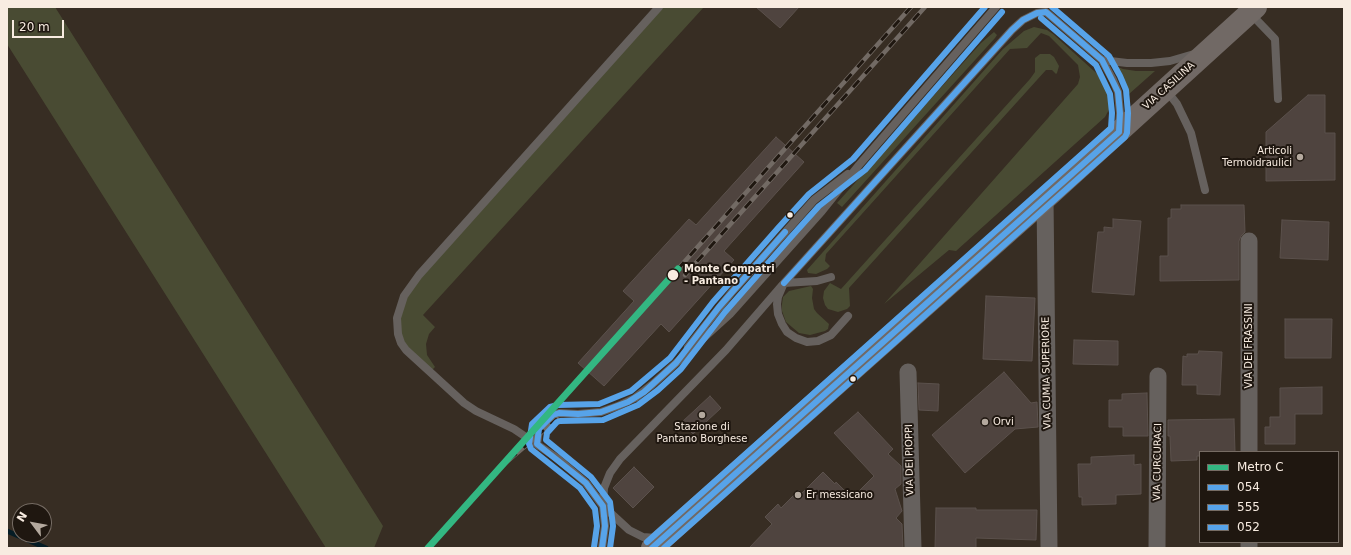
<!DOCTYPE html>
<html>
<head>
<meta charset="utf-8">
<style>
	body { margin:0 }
	#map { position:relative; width:1351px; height:555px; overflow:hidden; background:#372d23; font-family:"DejaVu Sans",sans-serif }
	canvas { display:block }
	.frame { position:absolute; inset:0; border:8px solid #f8ece1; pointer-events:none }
	.legend { position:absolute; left:1199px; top:451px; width:140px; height:92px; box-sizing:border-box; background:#1f1710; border:1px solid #766c64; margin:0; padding:5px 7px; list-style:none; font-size:12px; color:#f8ece1 }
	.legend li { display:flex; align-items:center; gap:8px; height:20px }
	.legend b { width:20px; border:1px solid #766c64 }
	.north { position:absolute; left:12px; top:503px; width:40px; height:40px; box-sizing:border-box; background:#1f1710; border:1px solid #766c64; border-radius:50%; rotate:302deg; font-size:11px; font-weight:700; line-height:16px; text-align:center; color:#f8ece1 }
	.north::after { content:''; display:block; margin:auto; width:14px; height:18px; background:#b4a99e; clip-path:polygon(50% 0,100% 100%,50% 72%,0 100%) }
	.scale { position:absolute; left:12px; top:20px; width:52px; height:18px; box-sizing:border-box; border:2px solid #f8ece1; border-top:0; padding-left:5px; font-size:12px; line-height:14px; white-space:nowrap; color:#f8ece1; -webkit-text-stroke:3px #1f1710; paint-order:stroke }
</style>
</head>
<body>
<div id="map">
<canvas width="1351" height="555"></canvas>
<div class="frame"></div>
<ul class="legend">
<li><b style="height:5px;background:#33b782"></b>Metro C</li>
<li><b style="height:5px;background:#57a3e9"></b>054</li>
<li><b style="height:5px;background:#57a3e9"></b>555</li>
<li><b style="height:5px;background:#57a3e9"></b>052</li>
</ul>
<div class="north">N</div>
<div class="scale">20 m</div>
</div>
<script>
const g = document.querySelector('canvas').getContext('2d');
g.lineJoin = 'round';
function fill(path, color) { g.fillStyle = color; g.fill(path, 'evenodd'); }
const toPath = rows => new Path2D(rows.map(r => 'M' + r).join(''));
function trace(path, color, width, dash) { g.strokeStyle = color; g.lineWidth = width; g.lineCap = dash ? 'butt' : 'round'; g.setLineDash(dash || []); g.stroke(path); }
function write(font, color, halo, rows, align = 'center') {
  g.font = font + ' "DejaVu Sans",sans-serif'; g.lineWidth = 4; g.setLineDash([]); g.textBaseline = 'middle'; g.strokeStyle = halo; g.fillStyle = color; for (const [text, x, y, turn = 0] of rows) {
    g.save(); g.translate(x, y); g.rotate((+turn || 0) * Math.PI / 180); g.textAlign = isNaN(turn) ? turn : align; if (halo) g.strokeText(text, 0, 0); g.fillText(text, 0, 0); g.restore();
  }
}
fill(toPath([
	[7,7,55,7,383,526,374,548,326,548,7,44],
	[663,7,704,7,423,315,435,327,429,334,426,344,427,355,435,367,432,370,405,345,398,323,408,292],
	[1034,27,1047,30,1053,34,1104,80,1109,87,1112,96,1112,104,1105,117,956,251,949,250,884,304,1078,84,1080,77,1078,65,1049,36,1041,33,1027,48,1010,49,826,254,825,261,830,266,827,269,816,274,808,273,807,270,1003,49,1024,31],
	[994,32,997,35,995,38,842,207,837,203,981,43],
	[1040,54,1050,54,1054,57,1059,66,1057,73,1056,74,1052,70,1046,70,849,288,850,306,847,309,838,312,828,309,825,305,823,298,824,291,830,283,841,289,1030,79,1035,72,1035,58],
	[1110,64,1123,69,1136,71,1155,71,1129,94],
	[811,286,813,289,812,298,814,309,817,313,829,324,828,329,825,331,810,335,799,333,786,322,782,311,782,304,783,297,789,291]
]), '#494b33');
trace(toPath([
	[7,531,46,548]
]), '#051c25', 5);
const building = toPath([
	[756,7,799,7,780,28,756,7],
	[1308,95,1325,95,1325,133,1335,133,1335,180,1266,181,1266,132,1308,95],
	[776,137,804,162,724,251,734,260,669,332,661,324,604,386,578,363,634,301,623,291,689,219,696,225,776,137],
	[1181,205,1244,205,1245,232,1241,236,1239,241,1239,280,1160,281,1160,256,1168,256,1168,218,1171,218,1171,209,1181,209,1181,205],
	[1113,219,1141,221,1134,295,1092,292,1098,232,1104,232,1104,227,1113,228,1113,219],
	[1282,220,1329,222,1328,260,1280,258,1282,220],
	[986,296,1035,298,1032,361,983,359,986,296],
	[1285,319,1332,319,1331,358,1285,358,1285,319],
	[1074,340,1118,341,1118,365,1073,364,1074,340],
	[1199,351,1222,352,1220,395,1197,394,1197,385,1182,385,1183,356,1187,357,1187,354,1198,354,1199,351],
	[1004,372,1031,403,1037,402,1038,427,1015,429,965,473,932,435,1004,372],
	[918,383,939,384,938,411,919,410,918,383],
	[1322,387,1322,414,1295,414,1295,444,1265,444,1265,427,1270,427,1270,417,1280,417,1280,388,1322,387],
	[1147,393,1148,436,1123,436,1123,427,1109,427,1109,400,1122,400,1122,394,1147,393],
	[710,396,721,408,693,434,682,422,710,396],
	[858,412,893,449,888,454,901,466,901,484,895,489,902,511,896,518,902,524,903,548,749,548,772,524,765,517,778,504,781,508,799,490,802,493,823,472,835,484,836,482,852,498,874,476,834,433,858,412],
	[1234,419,1235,452,1200,452,1200,456,1197,456,1197,460,1171,461,1170,436,1168,436,1168,420,1234,419],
	[1134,455,1134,465,1141,464,1141,494,1116,495,1116,504,1082,505,1082,497,1079,497,1078,464,1091,464,1091,457,1134,455],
	[634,467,654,487,633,508,613,488,634,467],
	[936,508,976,508,976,510,1037,510,1036,540,976,538,976,548,935,548,936,508]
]);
fill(building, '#4f443f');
trace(building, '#5b514c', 1);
trace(toPath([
	[1250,13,1275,39,1278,99],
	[1102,60,1127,63,1151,63,1170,61,1194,54],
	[1166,90,1177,104,1191,133,1205,190],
	[831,277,817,281,784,283,778,297,777,304,778,314,782,324,787,332,796,338,807,342,818,341,831,335,848,316],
	[688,347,732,292,814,200,848,174],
	[537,444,539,429,546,421,553,415,559,413,578,414,601,412,618,406,635,398,653,384,730,314,822,211,859,165,996,7],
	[656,538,643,537,629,530,603,506,586,483,557,458,514,429,476,411,464,403,406,350,401,343,398,334,397,318,404,296,419,275,659,7],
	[602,548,605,526,603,506,604,488,610,473,620,459,726,350,784,283,1012,30,1023,20,1037,13,1046,12,1102,60,1113,80,1118,92,1120,113,1119,127]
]), '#66615e', 8);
trace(toPath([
	[1045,199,1049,548],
	[1249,241,1249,452],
	[908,372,913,548],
	[1157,548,1158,376],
	[1249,548,1249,542]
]), '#66615e', 17);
trace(toPath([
	[652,548,1045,199,1256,7]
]), '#716965', 22);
const rail = toPath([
	[678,269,911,7],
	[685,275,925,7],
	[496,471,557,419]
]);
trace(rail, '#726a64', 4.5);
trace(rail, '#1f1710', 3, [9]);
trace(toPath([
	[602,548,605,526,603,506,586,483,537,444,539,429,553,415,559,413,578,414,601,412,628,402,644,392,676,363,719,307,785,232],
	[652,548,1119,132,1120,113,1118,92,1102,60,1046,12,1037,13,1023,20,1012,30,784,283]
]), '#57a3e9', 6);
trace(toPath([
	[610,548,613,526,610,502,591,477,546,440,547,433,557,422,560,421,603,420,638,405,658,390,681,369,725,312,791,237,819,206,865,170,1002,12],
	[664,548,1125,137,1127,133,1128,113,1126,90,1120,76,1109,56,1052,7]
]), '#57a3e9', 6);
trace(toPath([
	[647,542,1111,128,1112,113,1110,94,1096,65,1041,18],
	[594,547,597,526,595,509,580,488,531,449,529,444,532,424,550,407,558,405,599,404,631,391,670,358,713,302,779,227,809,194,853,159,985,7]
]), '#57a3e9', 6);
trace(toPath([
	[428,548,678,269]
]), '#33b782', 7);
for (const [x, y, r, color] of [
	[1300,157,4,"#b4a99e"],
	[790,215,3.5,"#f8ece1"],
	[673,275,6,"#f8ece1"],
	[853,379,3.5,"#f8ece1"],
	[702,415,4,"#b4a99e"],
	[985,422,4,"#b4a99e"],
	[798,495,4,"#b4a99e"]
]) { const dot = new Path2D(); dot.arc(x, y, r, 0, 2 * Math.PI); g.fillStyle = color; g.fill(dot); trace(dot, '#1f1710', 1.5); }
write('10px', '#f8ece1', '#1f1710', [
	["VIA CASILINA",1169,86,-42],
	["VIA DEI FRASSINI",1249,346,-90],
	["VIA CUMIA SUPERIORE",1047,373,-91],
	["VIA DEI PIOPPI",910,460,-91],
	["VIA CURCURACI",1158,462,-89]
]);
write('10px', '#f8ece1', '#1f1710', [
	["Articoli",1292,151,"right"],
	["Termoidraulici",1292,163,"right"],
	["Orvi",993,422],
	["Stazione di",702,427,"center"],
	["Pantano Borghese",702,439,"center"],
	["Er messicano",806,495]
], 'left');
write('bold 10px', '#f8ece1', '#1f1710', [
	["Monte Compatri",684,269],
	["- Pantano",684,281]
], 'left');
</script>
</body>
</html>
